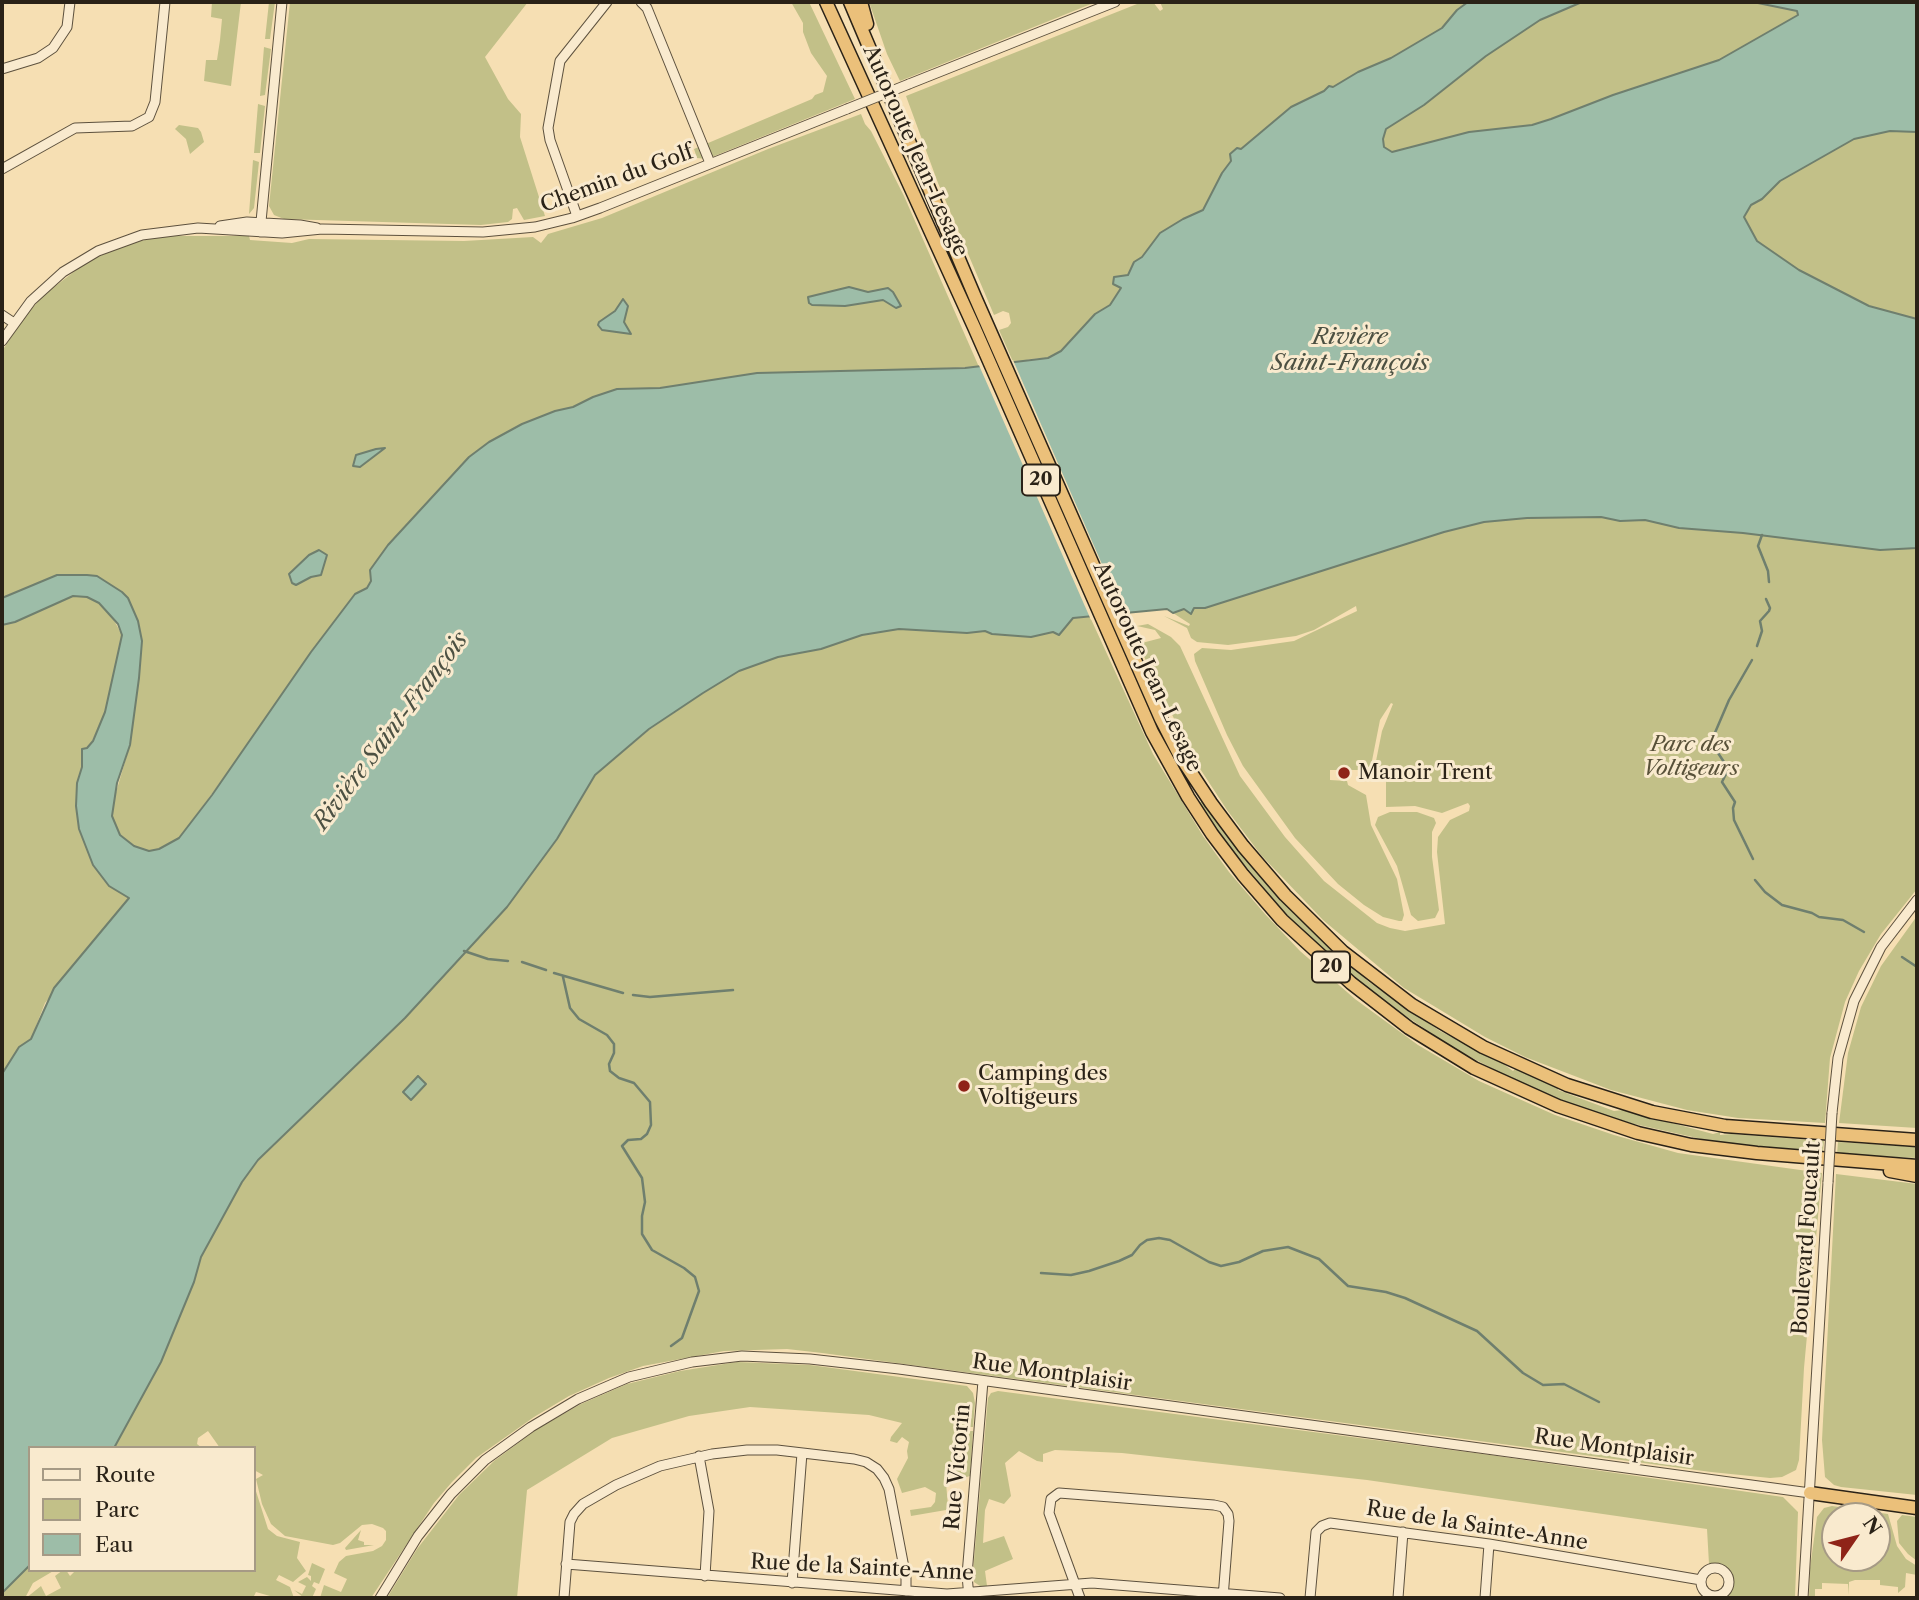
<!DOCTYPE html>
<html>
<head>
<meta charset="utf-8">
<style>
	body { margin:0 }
	#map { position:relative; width:1919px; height:1600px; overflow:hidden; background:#f6dfb3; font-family:"Libre Caslon Text",serif }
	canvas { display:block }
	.frame { position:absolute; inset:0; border:4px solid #2a2217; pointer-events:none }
	.legend { position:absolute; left:28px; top:1446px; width:228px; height:126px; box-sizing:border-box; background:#f9eace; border:2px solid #a69a85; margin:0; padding:9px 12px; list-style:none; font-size:21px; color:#2a2217 }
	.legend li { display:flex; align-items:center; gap:14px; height:35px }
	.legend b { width:35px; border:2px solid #a69a85 }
	.north { position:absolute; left:1821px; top:1502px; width:70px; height:70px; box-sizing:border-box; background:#f9eace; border:2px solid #a69a85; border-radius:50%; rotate:55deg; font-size:19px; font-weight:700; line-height:28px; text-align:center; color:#2a2217 }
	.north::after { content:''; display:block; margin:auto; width:24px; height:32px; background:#8f2418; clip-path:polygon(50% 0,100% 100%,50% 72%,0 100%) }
</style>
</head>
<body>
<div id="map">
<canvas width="1919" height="1600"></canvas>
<div class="frame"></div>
<ul class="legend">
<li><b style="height:9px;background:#f9eace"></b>Route</li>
<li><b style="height:19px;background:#c2c088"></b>Parc</li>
<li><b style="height:19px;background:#9dbda8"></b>Eau</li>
</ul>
<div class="north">N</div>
</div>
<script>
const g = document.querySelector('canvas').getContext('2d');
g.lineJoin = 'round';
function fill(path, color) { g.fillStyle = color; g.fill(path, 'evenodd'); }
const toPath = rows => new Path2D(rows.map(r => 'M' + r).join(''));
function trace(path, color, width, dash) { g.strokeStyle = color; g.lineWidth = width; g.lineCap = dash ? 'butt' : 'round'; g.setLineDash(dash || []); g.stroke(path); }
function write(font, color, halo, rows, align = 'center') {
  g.font = font + ' "Libre Caslon Text",serif'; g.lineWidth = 6; g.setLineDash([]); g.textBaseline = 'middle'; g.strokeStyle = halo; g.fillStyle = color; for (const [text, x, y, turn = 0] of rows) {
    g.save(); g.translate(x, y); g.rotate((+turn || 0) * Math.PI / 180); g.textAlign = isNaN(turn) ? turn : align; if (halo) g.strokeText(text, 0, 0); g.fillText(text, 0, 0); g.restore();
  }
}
fill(toPath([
	[212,2,241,2,231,86,204,81,206,60,217,60,220,40,222,19,211,17],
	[269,2,275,2,270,39,265,39],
	[290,2,528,2,485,57,508,99,521,114,520,137,545,216,524,220,517,208,513,209,512,219,508,222,481,225,284,219,274,215,269,206],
	[791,2,809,2,855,99,707,159,697,158,694,149,812,99,815,95,823,92,827,76,811,53,803,32,803,23],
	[869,2,1096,2,900,81,887,54],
	[1142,2,1153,2,1160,11,1163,9,1160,2,1468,2,1457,10,1442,28,1391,58,1358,72,1333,87,1329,86,1324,91,1291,107,1231,161,1223,173,1203,210,1183,219,1160,233,1142,257,1134,262,1128,275,1121,278,1121,287,1110,305,1095,314,1061,351,1048,358,1030,359,1014,364,999,330,1008,327,1011,323,1009,313,1003,311,994,315,938,183,906,96],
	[1582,2,1753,2,1797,11,1798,15,1719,60,1613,95,1551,120,1532,125,1469,132,1403,151,1392,152,1384,147,1383,139,1386,129,1424,105,1486,56,1540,20],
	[264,47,271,49,265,95,260,96],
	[258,104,265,106,260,153,254,153],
	[861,114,865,124,871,131,904,196,979,367,757,373,660,388,617,389,593,397,573,407,555,411,522,424,469,457,388,545,370,570,371,581,367,588,355,594,311,652,248,745,179,838,159,849,149,851,134,846,120,835,112,816,114,799,130,745,142,641,138,621,128,598,97,576,87,575,57,576,2,598,2,351,25,316,45,294,88,261,131,243,164,236,249,236,250,240,292,243,309,239,464,241,533,237,541,243,548,234,602,218,768,149],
	[179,125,198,128,201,132,204,142,190,154,186,139,175,129],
	[1890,131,1917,132,1917,319,1869,306,1798,270,1757,241,1744,217,1751,205,1762,199,1780,181,1822,156,1854,139],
	[253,160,259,162,254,208,249,214],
	[1601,517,1620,521,1645,520,1679,528,1743,533,1880,550,1917,548,1917,889,1881,934,1859,971,1845,1002,1830,1058,1825,1123,1738,1118,1687,1110,1611,1090,1525,1057,1485,1037,1404,988,1323,920,1261,855,1227,810,1193,758,1138,644,1161,638,1155,630,1137,626,1148,624,1171,637,1180,646,1240,776,1285,837,1324,881,1377,923,1390,928,1405,931,1445,924,1437,852,1438,837,1450,820,1469,811,1470,806,1468,803,1442,813,1415,806,1386,807,1386,781,1374,781,1374,771,1382,731,1393,704,1391,703,1380,720,1369,776,1359,777,1358,770,1330,770,1330,780,1347,781,1348,785,1366,795,1371,825,1397,879,1404,915,1402,921,1399,921,1383,917,1364,905,1338,884,1295,838,1243,766,1227,735,1195,661,1194,654,1202,648,1231,650,1294,641,1357,611,1356,606,1314,630,1296,636,1228,645,1197,642,1191,638,1187,628,1164,616,1189,626,1190,624,1173,613,1184,609,1205,608,1444,532,1484,522,1527,518],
	[73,596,87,597,99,603,110,613,122,635,105,713,83,761,76,806,79,829,93,865,129,898,45,1003,31,1039,19,1047,2,1074,2,625,15,622],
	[1090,617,1153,754,1203,836,1229,872,1265,914,1300,951,1355,999,1418,1045,1479,1081,1555,1115,1614,1135,1678,1153,1822,1173,1804,1368,1799,1460,1796,1470,1782,1477,1770,1478,1711,1472,822,1353,787,1349,724,1351,643,1366,609,1378,569,1396,534,1417,476,1458,452,1482,434,1503,371,1598,320,1598,324,1585,341,1592,347,1579,334,1573,339,1562,346,1556,373,1551,382,1546,386,1540,386,1531,383,1528,372,1524,362,1525,340,1543,333,1545,285,1536,271,1524,262,1504,256,1479,263,1475,254,1470,254,1448,220,1448,208,1431,198,1438,197,1444,202,1448,114,1448,161,1362,194,1282,201,1257,242,1182,259,1160,405,1018,507,907,557,839,595,775,649,730,703,693,739,671,778,657,821,649,862,635,899,629,967,633,985,631,992,634,1031,637,1053,632,1073,618],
	[1202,801,1254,869,1292,912,1369,982,1440,1031,1502,1063,1513,1071,1515,1069,1558,1088,1558,1090,1614,1111,1623,1110,1713,1134,1720,1132,1720,1135,1731,1134,1824,1141,1823,1152,1715,1142,1630,1123,1593,1112,1526,1086,1455,1049,1382,1000,1326,953,1291,920,1227,844,1199,803],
	[1390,812,1417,812,1434,818,1436,823,1432,832,1432,857,1439,910,1435,918,1418,921,1411,915,1397,866,1375,825,1378,817],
	[1917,916,1917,1128,1839,1123,1848,1053,1861,1007,1881,966],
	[1838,1142,1917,1147,1917,1158,1837,1154],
	[1836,1174,1917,1184,1917,1495,1841,1487,1834,1485,1825,1477,1822,1440],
	[737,1362,810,1365,967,1386,973,1393,975,1403,973,1427,968,1427,968,1431,973,1431,970,1476,946,1483,948,1506,946,1510,911,1516,910,1510,931,1507,935,1502,936,1493,925,1487,902,1493,897,1479,908,1458,907,1451,909,1442,902,1437,897,1443,890,1441,891,1437,902,1423,869,1415,750,1407,689,1416,612,1438,527,1490,517,1598,387,1598,417,1549,459,1495,494,1461,537,1429,581,1404,627,1384,680,1371],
	[998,1391,1490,1455,1783,1497,1798,1512,1795,1598,1723,1598,1732,1587,1732,1574,1722,1564,1709,1564,1707,1529,1367,1480,1122,1453,1055,1450,1043,1454,1043,1462,1037,1461,1019,1451,1005,1463,1011,1496,1004,1504,989,1499,985,1510,983,1543,1004,1536,1013,1559,985,1571,987,1586,980,1586,974,1582,973,1572,987,1409,988,1398,991,1393],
	[254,1485,268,1529,277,1536,300,1542,297,1558,306,1571,293,1582,279,1575,276,1580,290,1587,294,1598,270,1598,270,1596,256,1592,253,1598,26,1598,41,1586,46,1596,61,1588,55,1576,63,1570,66,1570,70,1576,76,1570,254,1570],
	[1832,1506,1888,1514,1897,1546,1906,1559,1917,1566,1917,1575,1906,1573,1905,1587,1898,1593,1898,1587,1880,1585,1880,1580,1855,1580,1849,1582,1849,1595,1848,1584,1822,1583,1822,1589,1815,1589,1815,1598,1809,1598,1810,1568,1817,1517,1824,1508],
	[1835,1516,1877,1516,1877,1558,1835,1558],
	[1902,1515,1917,1517,1917,1561,1908,1554,1899,1543,1897,1521],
	[361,1530,358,1540,364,1542,364,1545,374,1545,346,1550,345,1548],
	[312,1563,325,1569,319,1584,314,1582,312,1586,316,1589,312,1598,304,1598,294,1590,302,1594,306,1586,298,1582,307,1577,311,1581,311,1576,308,1575],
	[30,1565,30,1570,55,1570,33,1583,25,1598,2,1598,2,1593]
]), '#c2c088');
const water = toPath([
	[1468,2,1582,2,1540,20,1486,56,1424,105,1386,129,1383,139,1384,147,1392,152,1469,132,1532,125,1551,119,1613,95,1719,60,1798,15,1797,11,1753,2,1917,2,1917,132,1890,131,1854,139,1780,181,1762,199,1751,205,1744,217,1757,241,1799,270,1869,306,1917,319,1917,548,1880,550,1743,533,1679,528,1645,520,1620,521,1601,517,1527,518,1484,522,1444,532,1205,608,1194,608,1191,614,1184,609,1173,613,1167,609,1073,618,1059,635,1053,632,1031,637,992,634,985,631,967,633,899,629,862,635,821,649,778,657,739,671,703,693,649,729,595,775,557,839,507,907,405,1018,258,1160,242,1182,201,1257,194,1282,161,1362,114,1448,30,1448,30,1565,2,1593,2,1074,19,1047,31,1039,54,988,129,898,109,886,93,865,79,829,76,806,77,783,82,767,82,749,87,748,93,741,105,712,122,635,118,624,99,603,87,597,73,596,15,622,2,625,2,598,57,575,87,575,97,576,122,592,128,598,138,621,142,641,139,678,130,745,117,783,112,816,120,835,134,846,149,851,159,849,179,838,212,795,311,652,355,594,367,588,371,581,370,570,388,545,469,457,489,442,522,424,555,411,573,407,593,397,617,389,660,388,757,373,965,368,1048,358,1061,351,1095,314,1110,305,1121,288,1113,284,1114,277,1128,275,1134,262,1142,257,1160,233,1183,219,1203,210,1222,173,1231,161,1230,154,1237,148,1241,149,1291,107,1324,91,1329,86,1333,87,1358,72,1391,58,1442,28,1457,10,1468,2],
	[849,287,868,292,888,288,893,292,901,306,896,308,883,300,845,306,812,305,809,303,808,297,849,287],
	[623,299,628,306,624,322,631,334,602,330,598,325,599,322,615,311,623,299],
	[385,448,360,467,353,466,356,455,376,449,385,448],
	[319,550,327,555,321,575,311,577,296,585,292,583,289,574,309,555,319,550],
	[418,1076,426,1084,411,1100,403,1092,418,1076]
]);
fill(water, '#9dbda8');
trace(water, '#6f7f6e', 2);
fill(toPath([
	[1013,360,1125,617,1091,620,978,363]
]), '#f6dfb3');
trace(toPath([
	[1762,535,1758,546,1768,571,1769,582],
	[1757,646,1762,631,1760,621,1769,611,1770,608,1766,599],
	[1752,660,1729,700,1714,735,1718,753,1726,765,1727,772,1722,782,1735,802,1733,808,1734,820,1753,859],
	[1755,880,1765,892,1782,905,1812,913,1819,917,1843,920,1864,932],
	[464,951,488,959,508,961],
	[1902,957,1917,967],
	[522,962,546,970],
	[554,973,623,993],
	[563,977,570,1008,579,1019,607,1035,614,1044,614,1053,609,1064,610,1071,619,1078,634,1083,650,1102,651,1125,647,1134,641,1139,628,1140,622,1146,642,1178,645,1202,642,1216,642,1234,652,1250,684,1268,695,1277,699,1291,682,1338,671,1346],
	[633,995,650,997,733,990],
	[1041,1273,1071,1275,1089,1271,1119,1261,1132,1255,1140,1245,1147,1240,1159,1238,1170,1240,1209,1262,1221,1266,1239,1262,1263,1251,1288,1247,1319,1259,1348,1286,1386,1292,1405,1298,1477,1331,1523,1373,1543,1385,1564,1384,1599,1402]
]), '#6f7f6e', 2.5);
const minor = toPath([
	[641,2,647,8,710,163],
	[2,69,38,58,53,48,67,27,70,2],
	[909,84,1115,2],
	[2,169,75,128,132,126,149,117,155,102,165,2],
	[577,216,550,140,548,128,560,61,607,2],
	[220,226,247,222,300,225,317,228],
	[260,232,282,2],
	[2,315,14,323],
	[2,341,31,301,63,272,98,251,142,235,198,228,282,233,322,229,483,232,535,227,572,218,600,208,847,109],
	[1832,1113,1838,1058,1854,1001,1881,947,1917,900],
	[699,1456,709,1511,705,1576],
	[566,1564,947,1594,1092,1583,1280,1598],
	'1701 1582a14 14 0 1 1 28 0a14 14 0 1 1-28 0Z',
	[792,1583,802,1453],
	[380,1598,418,1536,451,1494,485,1460,531,1427,578,1399,629,1377,692,1362,742,1356,810,1359,899,1369,1810,1493],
	[564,1598,570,1522,574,1514,583,1504,616,1485,660,1466,712,1454,747,1450,777,1450,854,1459,866,1462,877,1469,884,1478,889,1489,906,1578,906,1591],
	[969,1598,967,1575,983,1381],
	[1080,1598,1049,1513,1051,1499,1059,1493,1214,1505,1223,1507,1228,1514,1229,1521,1223,1598],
	[1310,1598,1316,1532,1322,1526,1330,1523,1489,1544,1701,1580],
	[1398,1598,1403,1532],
	[1485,1598,1489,1544],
	[1803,1598,1828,1182]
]);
const highway = toPath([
	[826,2,974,327,1152,732,1188,797,1212,834,1243,875,1282,920,1351,983,1409,1028,1474,1068,1558,1106,1638,1133,1691,1145,1757,1153,1917,1166],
	[850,2,975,297,1161,719,1180,756,1211,803,1243,846,1285,895,1343,952,1412,1005,1483,1047,1567,1085,1652,1112,1725,1126,1917,1140],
	[861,2,867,24],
	[1890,1171,1917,1176],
	[1810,1493,1917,1508]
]);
trace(minor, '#5d513e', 11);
trace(highway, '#2a2217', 15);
trace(minor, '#f9eace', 9);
trace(highway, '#ebc07a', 12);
const minorBridge = toPath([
	[847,109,909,84],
	[1828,1182,1832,1113]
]);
trace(minorBridge, '#5d513e', 11, []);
trace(minorBridge, '#f9eace', 9);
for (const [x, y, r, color] of [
	[1344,773,7,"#8f2418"],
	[964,1086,7,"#8f2418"]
]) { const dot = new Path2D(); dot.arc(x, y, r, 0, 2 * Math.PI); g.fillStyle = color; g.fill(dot); trace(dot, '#f9eace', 2.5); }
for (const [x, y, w] of [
	[1041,480,38],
	[1331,967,38]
]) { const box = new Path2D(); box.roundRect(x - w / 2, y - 15.5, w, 31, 5); g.fillStyle = '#f9eace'; g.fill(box); trace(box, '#2a2217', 2); }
write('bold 19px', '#2a2217', null, [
	["20",1041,480],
	["20",1331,967]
]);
write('21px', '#2a2217', '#f9eace', [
	["Autoroute Jean-Lesage",915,151,66],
	["Chemin du Golf",617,179,-20],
	["Autoroute Jean-Lesage",1147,667,65],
	["Boulevard Foucault",1807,1238,-86],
	["Rue Montplaisir",1052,1373,8],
	["Rue Montplaisir",1614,1448,8],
	["Rue Victorin",958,1467,-85],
	["Rue de la Sainte-Anne",1477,1526,9],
	["Rue de la Sainte-Anne",862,1568,3]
]);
write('italic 21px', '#585139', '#f9eace', [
	["Parc des",1691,745],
	["Voltigeurs",1691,769]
]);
write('21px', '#2a2217', '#f9eace', [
	["Manoir Trent",1358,773],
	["Camping des",978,1074],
	["Voltigeurs",978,1098]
], 'left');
write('italic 23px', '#4c5042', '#f9eace', [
	["Rivière",1350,337],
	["Saint-François",1350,363],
	["Rivière Saint-François",391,731,-53]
]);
</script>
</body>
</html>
